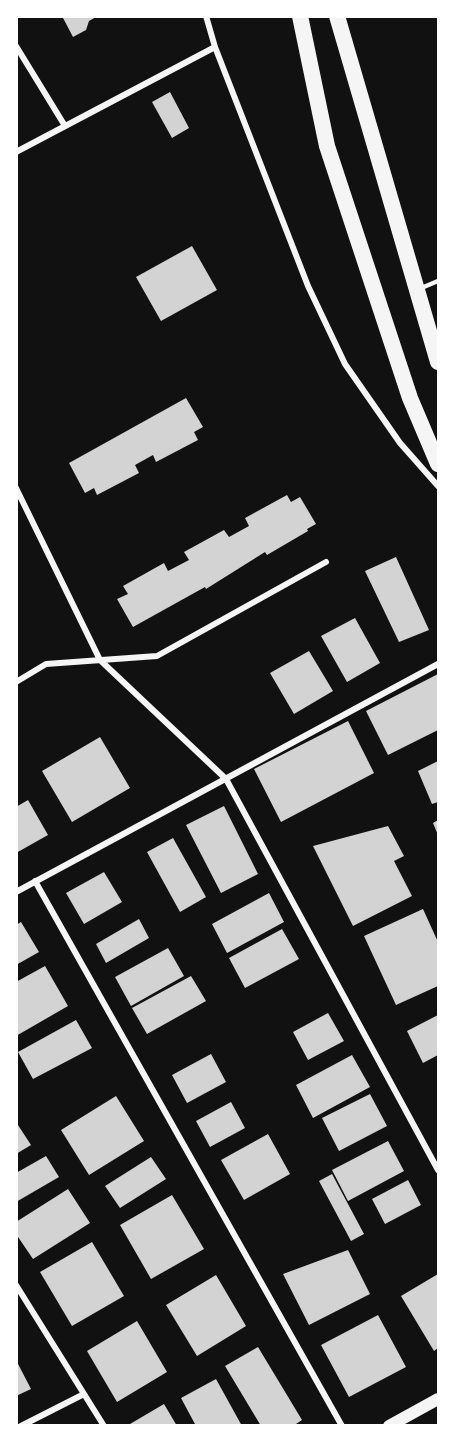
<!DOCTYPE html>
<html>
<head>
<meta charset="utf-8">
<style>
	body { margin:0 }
	#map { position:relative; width:455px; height:1442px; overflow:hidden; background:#111; font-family:Roboto,sans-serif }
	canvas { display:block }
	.frame { position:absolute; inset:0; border:18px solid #fff; pointer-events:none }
</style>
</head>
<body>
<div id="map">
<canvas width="455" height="1442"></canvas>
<div class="frame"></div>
</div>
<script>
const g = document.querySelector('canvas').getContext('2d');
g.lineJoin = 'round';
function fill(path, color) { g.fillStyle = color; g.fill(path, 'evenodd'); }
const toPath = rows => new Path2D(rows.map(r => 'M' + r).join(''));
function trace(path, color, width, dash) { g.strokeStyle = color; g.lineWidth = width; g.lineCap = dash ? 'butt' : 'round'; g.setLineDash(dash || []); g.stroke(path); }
fill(toPath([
	[62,16,98,16,89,21,86,30,73,37],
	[170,92,189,128,172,138,152,102],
	[192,246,217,290,161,321,136,277],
	[186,398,203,427,194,432,198,440,156,462,153,455,135,465,139,473,97,495,94,488,85,493,69,463],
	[287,495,291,502,300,497,316,524,307,529,308,531,267,555,265,552,206,589,205,587,133,627,117,599,128,594,123,586,164,563,168,571,189,560,184,552,224,530,229,537,249,526,245,518],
	[396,557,429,630,399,642,365,571],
	[355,618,380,663,347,682,321,636],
	[309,651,333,691,294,714,270,673],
	[438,674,438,730,388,755,366,711],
	[348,721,374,773,281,822,254,769],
	[100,737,130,788,72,822,42,771],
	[438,761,438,802,432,804,418,771],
	[28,800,48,835,16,853,16,807],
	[224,806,258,874,221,893,186,825],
	[438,820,438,835,433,823],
	[388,826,404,856,394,861,412,896,353,926,313,846],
	[173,838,206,897,180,912,147,852],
	[104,872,122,902,84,924,66,893],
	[269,893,284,922,227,953,212,924],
	[423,909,438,942,438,986,396,1005,364,936],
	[139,919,149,938,106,963,96,944],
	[21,922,39,952,16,965,16,925],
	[282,929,299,959,245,988,229,958],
	[168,948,184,976,131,1006,115,977],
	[45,966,68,1006,16,1036,16,982],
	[191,976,206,1001,147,1034,132,1008],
	[328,1013,344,1041,308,1060,293,1032],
	[438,1015,438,1055,423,1063,407,1031],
	[76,1020,92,1048,33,1079,18,1052],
	[211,1054,226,1082,187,1103,172,1075],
	[352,1055,370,1087,313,1118,296,1085],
	[370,1094,387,1126,339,1151,322,1118],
	[116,1096,144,1141,89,1175,61,1130],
	[231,1102,245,1128,210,1147,196,1121],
	[16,1122,31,1145,16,1154],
	[268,1134,290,1174,244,1200,221,1160],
	[388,1141,404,1171,348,1201,332,1170],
	[46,1156,59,1177,16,1202,16,1173],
	[151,1157,166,1179,120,1208,105,1186],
	[332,1174,364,1234,351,1241,319,1181],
	[408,1180,421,1205,385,1224,372,1199],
	[68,1189,90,1223,33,1259,16,1234,16,1222],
	[172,1195,204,1249,151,1279,120,1225],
	[92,1242,124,1296,72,1326,40,1272],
	[348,1250,370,1294,309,1325,283,1274],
	[438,1274,438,1348,434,1351,401,1296],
	[216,1275,246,1326,197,1356,166,1305],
	[378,1315,406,1367,349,1397,321,1345],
	[137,1321,167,1372,117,1402,87,1351],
	[258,1347,302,1420,293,1426,261,1426,225,1366],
	[16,1360,31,1389,16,1396],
	[216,1379,242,1426,196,1426,181,1398],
	[164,1404,177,1426,131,1426,130,1424]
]), '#d3d3d3');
trace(toPath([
	[419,289,438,281]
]), '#f5f5f5', 4.5);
trace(toPath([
	[206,16,215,47,308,286,345,364,400,443,438,486],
	[16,46,65,126],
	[16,152,215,47],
	[16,488,100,660,226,779,438,1170],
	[16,682,46,664,157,656,326,562],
	[35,881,342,1426],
	[16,892,438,664],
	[16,1285,104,1426],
	[21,1426,84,1394]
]), '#f5f5f5', 6);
trace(toPath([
	[389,1426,438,1399]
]), '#f5f5f5', 12);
trace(toPath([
	[300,16,327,146,410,398,438,464],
	[337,16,438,362]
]), '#f5f5f5', 16);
</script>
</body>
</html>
